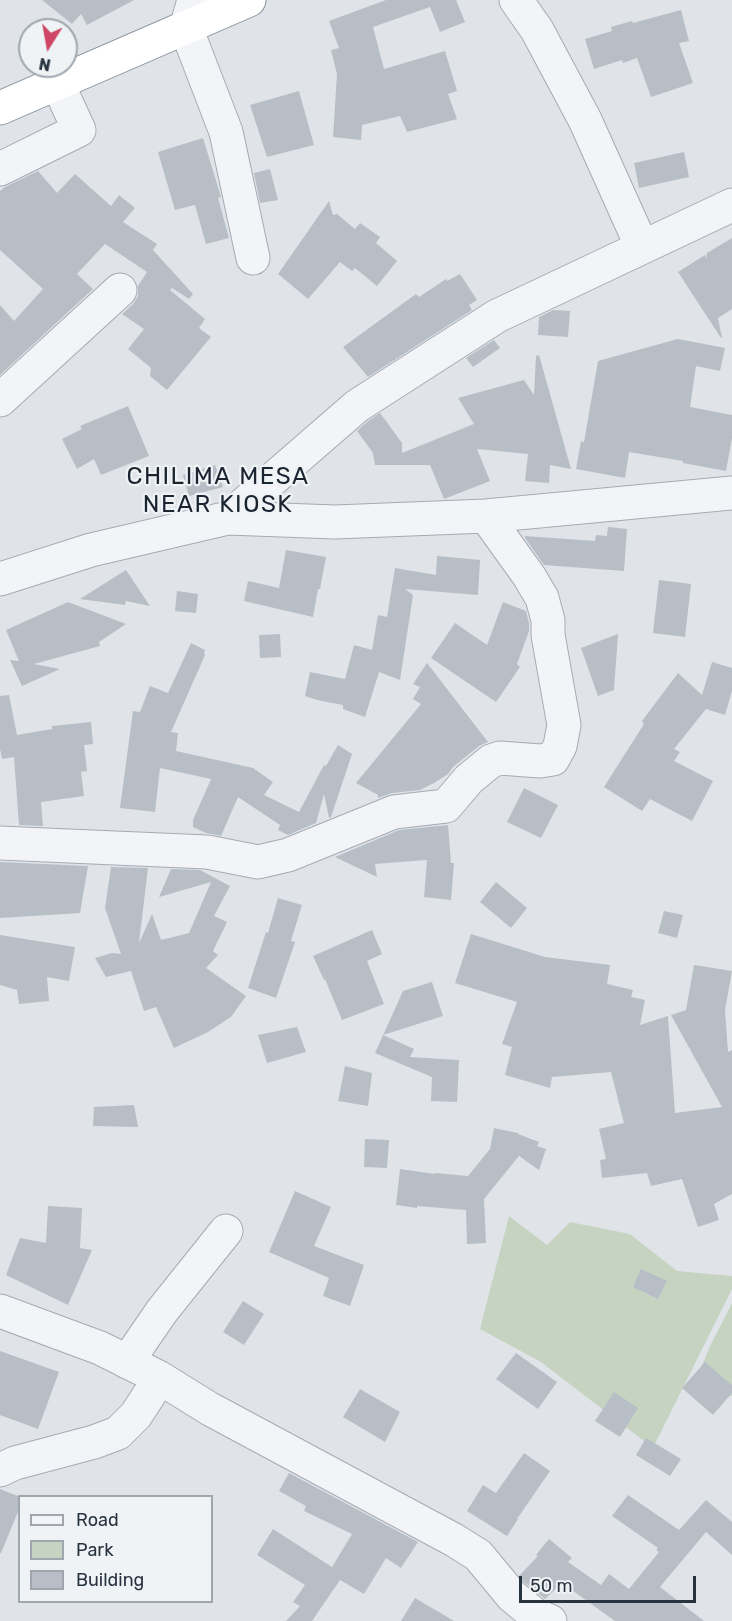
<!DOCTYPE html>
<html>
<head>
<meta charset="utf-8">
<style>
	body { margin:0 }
	#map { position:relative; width:732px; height:1621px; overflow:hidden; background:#e0e4e9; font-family:Rubik,sans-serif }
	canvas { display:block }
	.legend { position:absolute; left:18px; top:1495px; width:195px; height:108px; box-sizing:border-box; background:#eff3f6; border:2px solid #9fa6ad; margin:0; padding:8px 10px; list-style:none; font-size:18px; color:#283340 }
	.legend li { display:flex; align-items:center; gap:12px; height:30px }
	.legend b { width:30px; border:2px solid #9fa6ad }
	.north { position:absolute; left:18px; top:18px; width:60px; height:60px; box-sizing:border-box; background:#eff3f6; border:2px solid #9fa6ad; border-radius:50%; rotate:191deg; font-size:16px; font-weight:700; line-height:24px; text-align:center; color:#283340 }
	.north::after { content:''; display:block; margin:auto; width:21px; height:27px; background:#ce4566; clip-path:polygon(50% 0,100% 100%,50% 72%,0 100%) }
	.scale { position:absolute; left:519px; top:1576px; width:177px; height:27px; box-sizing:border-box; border:3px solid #283340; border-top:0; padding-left:8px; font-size:18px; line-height:21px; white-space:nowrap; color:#283340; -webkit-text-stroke:4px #eff3f6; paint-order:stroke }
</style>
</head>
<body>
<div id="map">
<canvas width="732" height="1621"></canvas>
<ul class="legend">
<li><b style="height:8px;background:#f2f4f7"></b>Road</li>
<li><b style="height:16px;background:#c7d3c1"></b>Park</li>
<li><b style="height:16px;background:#b7bec6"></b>Building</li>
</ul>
<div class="north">N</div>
<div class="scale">50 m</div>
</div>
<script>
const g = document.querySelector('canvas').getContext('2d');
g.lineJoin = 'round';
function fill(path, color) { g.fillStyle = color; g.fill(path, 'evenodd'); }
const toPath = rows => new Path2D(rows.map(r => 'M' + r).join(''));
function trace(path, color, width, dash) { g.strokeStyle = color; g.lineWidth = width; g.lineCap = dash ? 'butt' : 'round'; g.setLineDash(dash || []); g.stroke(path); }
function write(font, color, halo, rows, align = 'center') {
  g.font = font + ' Rubik,sans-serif'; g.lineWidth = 4.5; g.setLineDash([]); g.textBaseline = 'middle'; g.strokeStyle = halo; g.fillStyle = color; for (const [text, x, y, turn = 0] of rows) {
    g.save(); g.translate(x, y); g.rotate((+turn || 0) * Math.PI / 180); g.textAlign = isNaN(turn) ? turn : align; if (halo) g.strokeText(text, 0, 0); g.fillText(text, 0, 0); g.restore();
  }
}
fill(toPath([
	[509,1216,547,1245,570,1222,630,1234,677,1271,732,1276,732,1289,653,1448,541,1362,480,1329],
	[732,1303,732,1396,690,1394,711,1344]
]), '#c7d3c1');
fill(toPath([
	[42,0,134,0,87,25,81,14,72,24],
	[386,0,456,0,465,22,440,32,430,7,373,27,384,69,445,51,457,91,448,94,457,119,407,132,400,116,362,125,361,140,333,137,337,74,331,50,339,48,329,21],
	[681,10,689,41,679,43,693,83,651,97,637,58,623,63,622,60,594,69,585,39,612,31,611,27,632,21,633,23],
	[299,91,314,145,267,157,250,105],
	[203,138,221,197,218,198,229,238,206,244,195,205,175,210,158,152],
	[684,152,689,177,639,188,634,163],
	[270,169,278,200,260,203,254,173],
	[38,171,57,193,75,174,111,206,119,195,135,208,123,222,157,244,153,250,193,294,189,299,172,288,170,290,205,319,199,328,211,337,167,390,150,376,151,368,128,349,144,329,122,314,133,304,138,296,138,286,147,272,105,244,77,274,93,289,0,375,0,305,14,321,43,289,0,250,0,191,5,187],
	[329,201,333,215,337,214,355,229,360,223,380,237,376,243,397,261,377,286,355,268,352,271,340,262,308,299,278,274],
	[732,238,732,309,718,318,722,338,721,338,678,272,705,255,706,259,707,253],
	[460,274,477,300,469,305,472,310,368,377,343,347,416,294,419,297,446,279,447,281],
	[553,310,570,311,568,337,538,335,539,317],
	[678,339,725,348,720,371,696,366,690,407,732,415,732,438,726,471,683,463,683,461,629,452,625,478,576,469,581,441,584,442,598,361],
	[494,340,500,348,473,367,466,358],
	[539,355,571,469,550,465,549,483,525,481,528,454,477,449,490,481,444,499,430,465,375,465,373,453,357,431,368,421,380,413,402,443,402,453,474,424,458,398,524,380,534,395,536,356],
	[128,406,149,456,101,475,94,459,77,469,62,439,82,429,80,426],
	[215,465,223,487,189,496,183,475],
	[608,527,627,529,624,571,544,565,525,538,525,536,595,541,596,535,607,536],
	[286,550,326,557,320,589,318,589,313,617,244,601,248,581,279,588],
	[437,556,480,560,478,595,405,589,413,595,400,680,379,672,365,717,343,709,343,705,317,700,305,696,310,672,345,679,354,645,372,650,378,615,387,617,395,568,436,575],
	[126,570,150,606,126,601,125,605,80,599],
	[659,580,691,584,685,637,653,633],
	[177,591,198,594,196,613,175,611],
	[68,602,126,624,99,642,100,646,34,664,60,669,22,686,10,660,19,661,6,630],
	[503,602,526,611,529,623,529,631,517,664,520,667,496,702,431,658,455,623,487,645],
	[280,634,281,657,260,658,259,635],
	[618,634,614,690,598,696,581,648],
	[191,643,205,650,204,654,205,655,171,732,178,733,176,751,253,768,273,782,264,795,299,812,324,765,326,766,338,745,352,754,331,817,329,818,324,794,316,823,288,835,278,830,280,825,238,797,221,836,206,833,193,827,193,820,211,779,160,768,155,812,120,808,133,711,140,712,150,686,168,693],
	[712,662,732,668,732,691,725,715,706,709,674,749,680,752,674,761,713,781,692,821,650,799,642,811,604,787,644,724,642,721,678,673,702,695],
	[427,663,488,742,479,746,453,767,448,774,434,783,420,790,392,793,378,798,378,795,356,783,421,704,413,699,420,687,413,684],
	[9,695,17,735,52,729,52,726,91,722,93,744,84,745,87,771,81,772,84,796,41,802,43,826,19,825,14,757,2,759,0,749,0,696],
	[524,788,558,805,541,838,507,822],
	[448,825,451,863,454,863,451,900,424,897,427,860,375,864,377,877,335,857,399,830],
	[0,862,88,866,80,913,0,918],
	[111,867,148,868,139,943,152,914,161,940,189,933,211,882,159,897,171,869,200,870,230,886,214,916,227,922,213,951,218,955,206,968,246,996,231,1017,208,1032,174,1048,156,1007,144,1011,131,971,106,977,95,958,112,953,121,954,105,908],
	[496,882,527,908,511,928,480,902],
	[278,898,302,905,291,941,295,942,276,998,248,988,266,932,268,933],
	[664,911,683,915,677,938,658,933],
	[372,930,382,954,367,961,384,1004,342,1020,325,979,324,980,313,956],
	[471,934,545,957,610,965,607,984,633,990,631,997,645,1000,640,1025,668,1016,675,1113,722,1107,671,1015,686,1010,694,965,732,971,725,1010,728,1052,732,1050,732,1194,714,1204,719,1220,698,1227,682,1179,651,1186,647,1173,602,1178,600,1160,606,1159,599,1129,624,1123,611,1072,552,1077,550,1088,505,1075,512,1047,502,1044,517,1002,455,983],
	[0,935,75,947,69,981,47,977,49,1001,19,1004,17,990,0,985],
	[432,982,443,1016,383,1035,414,1049,410,1057,459,1060,457,1102,431,1101,432,1077,375,1053,403,991],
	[297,1027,306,1052,267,1063,258,1035],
	[345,1066,372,1073,368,1106,338,1101],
	[134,1105,138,1127,93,1126,94,1107],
	[494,1128,518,1133,518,1134,539,1142,537,1146,546,1149,539,1170,519,1156,484,1199,486,1243,467,1244,466,1210,417,1206,417,1208,396,1205,400,1169,435,1174,435,1173,468,1176,490,1149],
	[365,1139,389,1140,387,1168,364,1167],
	[295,1191,331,1207,314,1246,364,1265,350,1306,323,1296,329,1278,269,1252],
	[48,1206,82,1208,80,1248,92,1250,68,1305,6,1275,20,1238,46,1243],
	[641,1269,667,1281,658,1299,633,1287],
	[243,1301,264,1314,244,1345,223,1332],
	[0,1351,59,1372,38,1429,0,1415],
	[516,1353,557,1382,538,1409,496,1379],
	[705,1362,732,1385,732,1393,713,1415,682,1388],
	[360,1389,400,1412,385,1442,343,1417],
	[614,1392,638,1408,620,1437,595,1421],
	[646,1438,681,1459,670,1476,636,1455],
	[524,1453,550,1471,517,1519,518,1519,507,1536,467,1511,483,1485,496,1493],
	[289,1473,418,1542,401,1568,386,1558,364,1594,340,1580,312,1621,286,1621,300,1606,293,1602,305,1585,257,1555,273,1529,332,1567,352,1534,304,1511,306,1506,279,1491],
	[0,1489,20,1497,20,1507,1,1553,0,1553],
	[628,1495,679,1530,706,1500,732,1522,732,1555,706,1532,660,1587,704,1621,615,1621,562,1583,545,1599,525,1583,519,1576,538,1556,536,1555,549,1539,572,1558,568,1562,601,1585,609,1574,629,1589,659,1552,656,1550,658,1548,612,1516],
	[415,1598,454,1621,401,1621]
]), '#b7bec6');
const minor = toPath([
	[194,0,186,28,226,132,253,258],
	[516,0,537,30,585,120,642,247],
	[0,169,79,130,57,82],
	[0,400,120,290],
	[228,518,357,406,497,316,732,205],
	[0,579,91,550,228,518,335,522,486,516,732,493],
	[0,843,207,852,258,862,288,855,394,812,446,806,469,779,491,761,500,758,540,761,553,759,560,746,564,725,548,635,548,620,542,598,529,576,486,516],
	[0,1311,100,1348,160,1378,210,1409,454,1540,478,1555,512,1596,535,1615,550,1621],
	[127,1362,162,1311,226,1231],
	[0,1470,15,1463,94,1442,118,1433,136,1415,160,1378]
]);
const highway = toPath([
	[0,108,249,0]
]);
trace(minor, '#a5abb3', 35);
trace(highway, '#87939f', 35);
trace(minor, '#f2f4f7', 33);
trace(highway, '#fff', 33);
g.letterSpacing = '1.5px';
write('24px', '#1b2431', '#eff3f6', [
	["CHILIMA MESA",218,477],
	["NEAR KIOSK",218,505]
]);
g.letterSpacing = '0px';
</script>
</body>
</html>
